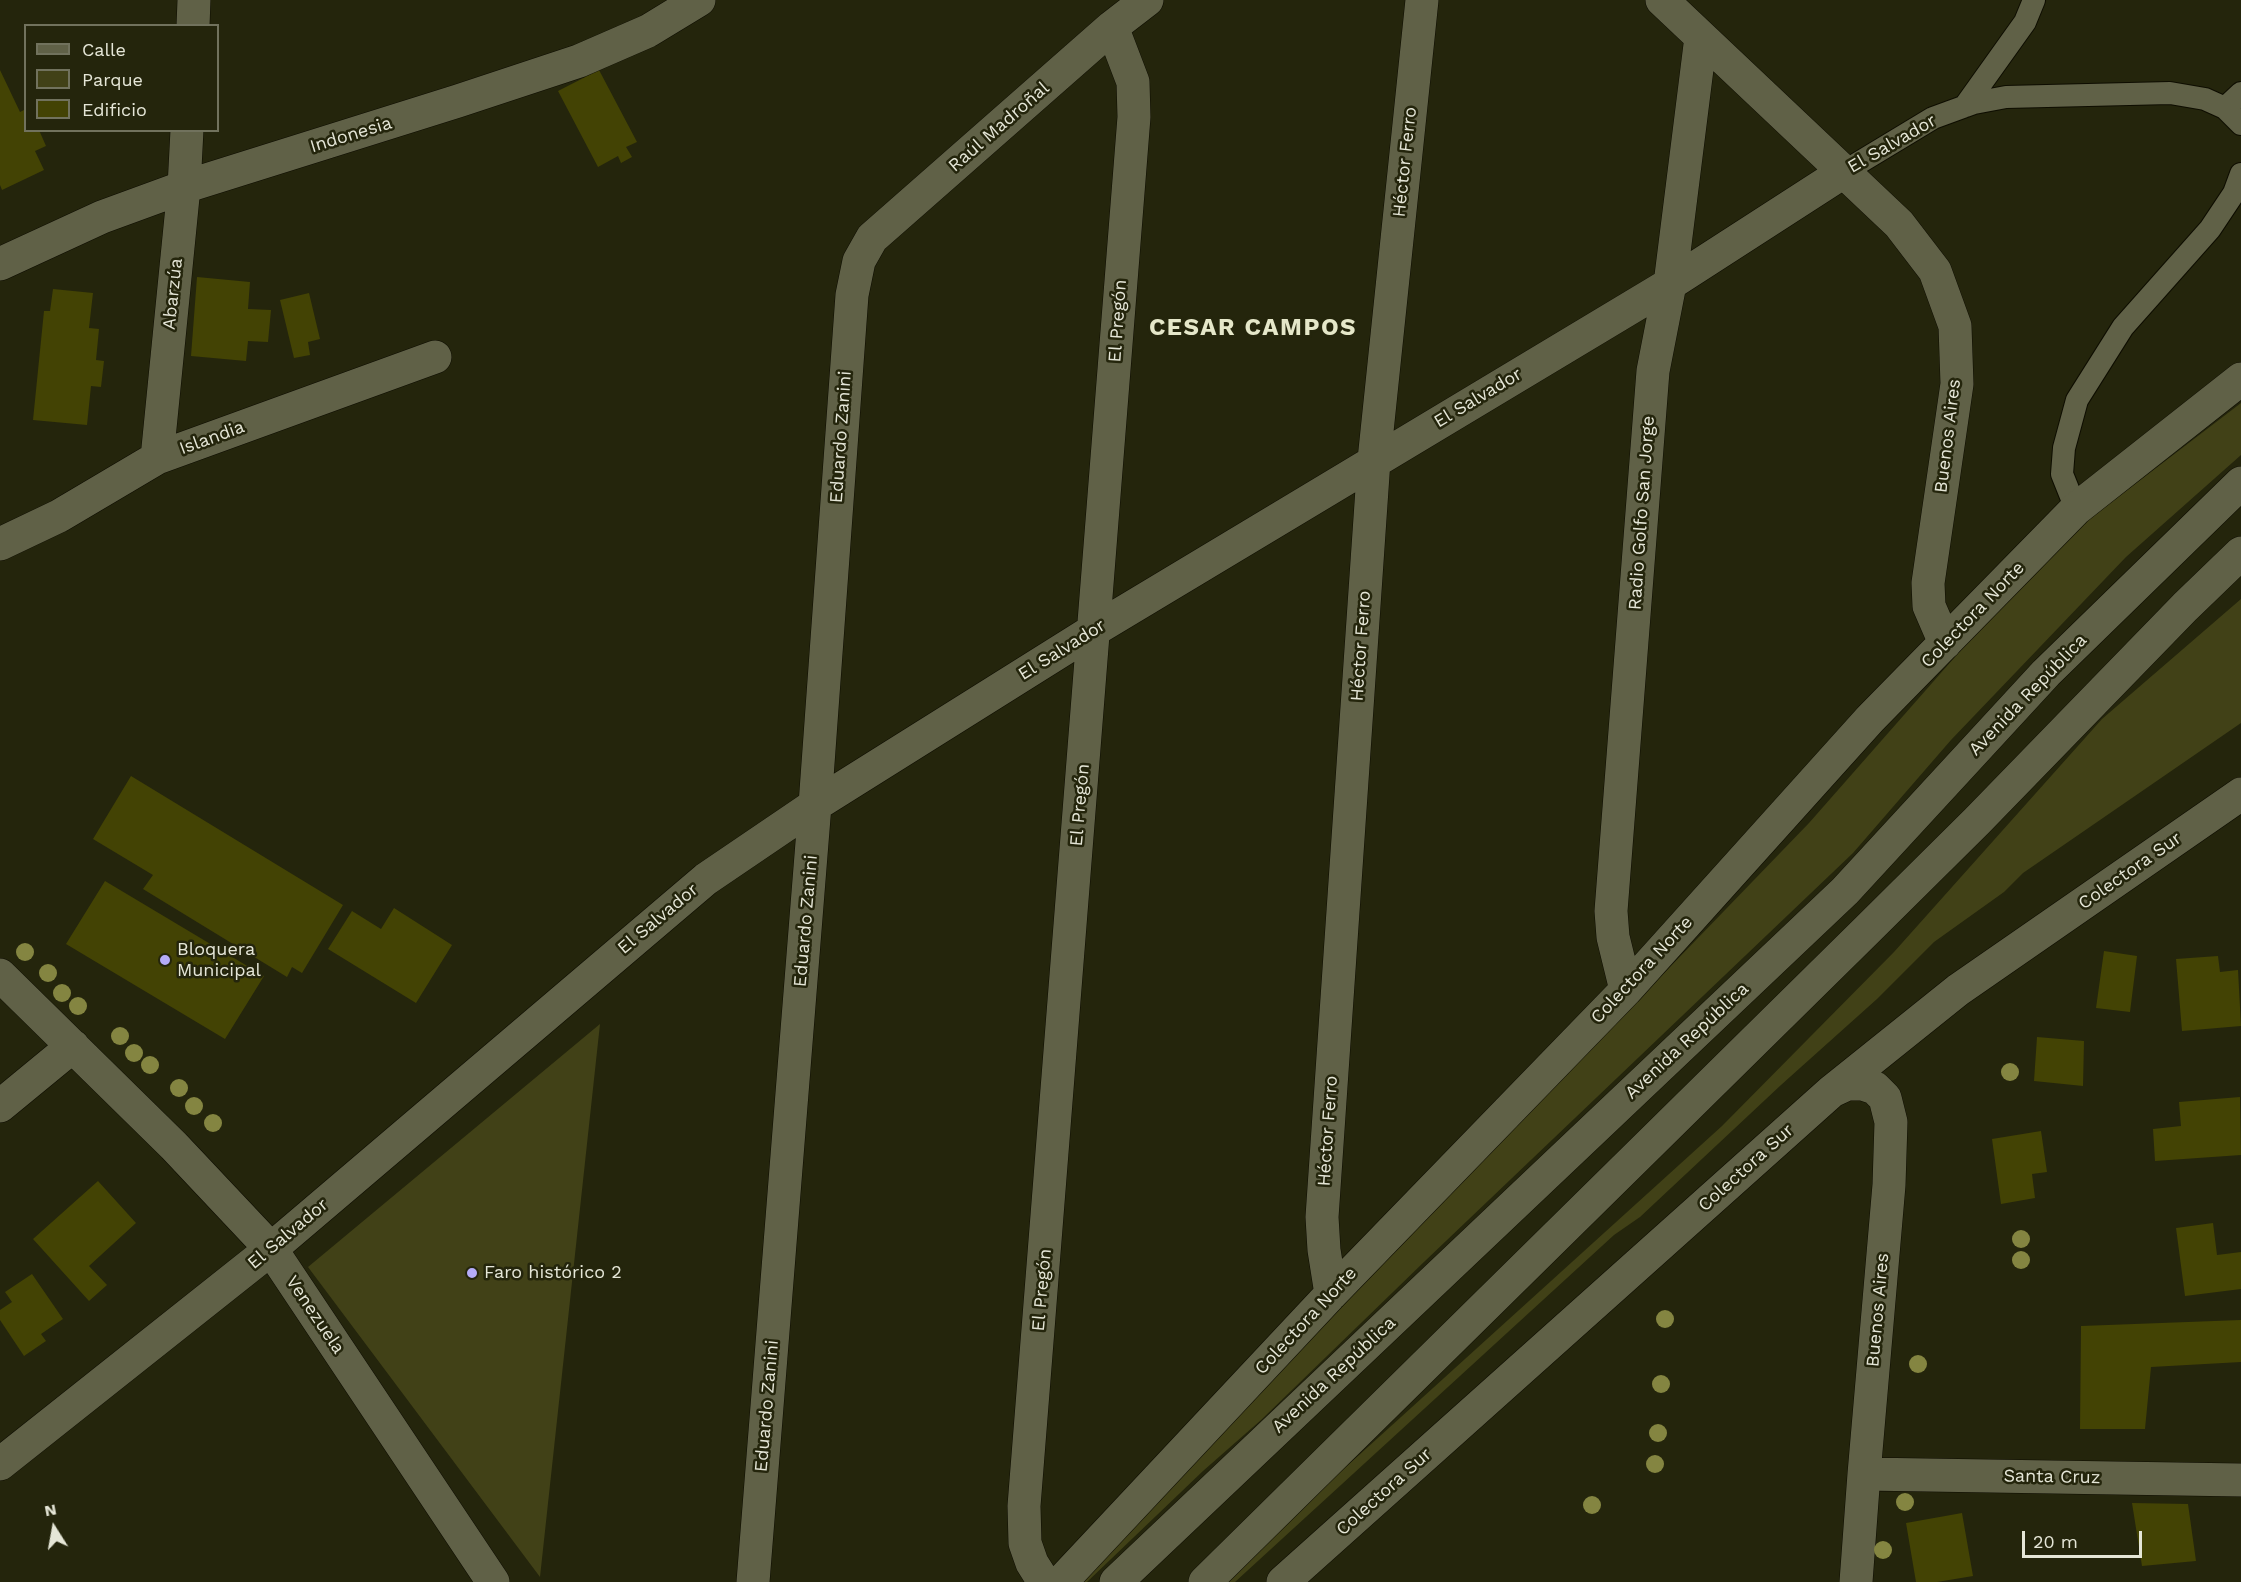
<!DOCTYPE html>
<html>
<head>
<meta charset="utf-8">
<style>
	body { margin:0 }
	#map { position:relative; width:2241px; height:1582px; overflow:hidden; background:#24250c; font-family:"Work Sans",sans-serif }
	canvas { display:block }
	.legend { position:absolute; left:24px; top:24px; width:195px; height:108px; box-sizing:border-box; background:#24250c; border:2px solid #71725d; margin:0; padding:8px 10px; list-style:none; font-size:18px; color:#e5e6d7 }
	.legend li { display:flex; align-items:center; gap:12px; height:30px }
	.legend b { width:30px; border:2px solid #71725d }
	.north { position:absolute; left:24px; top:1498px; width:60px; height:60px; -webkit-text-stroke:4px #24250c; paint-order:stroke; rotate:349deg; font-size:16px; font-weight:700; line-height:24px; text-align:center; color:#e5e6d7 }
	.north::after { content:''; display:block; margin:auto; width:21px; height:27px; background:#e5e6d7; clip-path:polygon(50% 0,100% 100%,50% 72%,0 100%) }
	.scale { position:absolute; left:2022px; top:1531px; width:120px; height:27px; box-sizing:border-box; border:3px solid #e5e6d7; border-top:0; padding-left:8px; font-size:18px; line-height:21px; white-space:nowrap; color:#e5e6d7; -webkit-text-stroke:4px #24250c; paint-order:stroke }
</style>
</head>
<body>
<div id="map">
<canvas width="2241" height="1582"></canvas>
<ul class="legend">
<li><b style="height:8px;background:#606147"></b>Calle</li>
<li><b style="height:16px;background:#414117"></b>Parque</li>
<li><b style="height:16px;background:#434304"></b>Edificio</li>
</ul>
<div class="north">N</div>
<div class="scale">20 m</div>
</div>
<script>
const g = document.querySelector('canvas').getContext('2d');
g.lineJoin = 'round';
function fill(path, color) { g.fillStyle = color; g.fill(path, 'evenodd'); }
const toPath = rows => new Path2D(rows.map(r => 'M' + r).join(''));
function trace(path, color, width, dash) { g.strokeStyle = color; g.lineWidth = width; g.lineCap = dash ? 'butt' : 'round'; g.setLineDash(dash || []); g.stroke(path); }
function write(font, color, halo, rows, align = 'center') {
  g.font = font + ' "Work Sans",sans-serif'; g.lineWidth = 5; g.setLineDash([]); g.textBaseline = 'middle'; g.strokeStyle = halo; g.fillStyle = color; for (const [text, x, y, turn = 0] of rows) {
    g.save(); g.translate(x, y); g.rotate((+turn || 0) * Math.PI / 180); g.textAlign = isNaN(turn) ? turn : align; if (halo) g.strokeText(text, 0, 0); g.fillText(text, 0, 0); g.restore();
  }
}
fill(toPath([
	[2241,403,2241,455,2126,557,1951,740,1853,853,1425,1261,1261,1420,1203,1471,1087,1582,1076,1582,1809,823,2027,575,2079,527],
	[2241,599,2241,723,2023,873,2004,892,1934,942,1877,999,1781,1085,1640,1217,1614,1235,1235,1582,1219,1582,1722,1126,1894,952,2102,719],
	[600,1024,540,1577,308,1267]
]), '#414117');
fill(toPath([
	[0,70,20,112,26,109,26,130,39,130,46,146,35,151,44,170,2,190,0,185],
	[599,70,637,142,626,147,632,157,621,163,618,156,598,167,558,91],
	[197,277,250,282,248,309,271,310,268,342,248,341,246,361,191,356],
	[53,289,93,293,89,328,99,329,96,360,104,361,101,387,91,386,87,425,33,420,44,311,50,311],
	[309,293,320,339,308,342,310,355,294,358,280,300],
	[131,776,343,905,302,973,292,967,287,977,143,889,153,875,93,839],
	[105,881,264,976,225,1039,66,944],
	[394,908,452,945,416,1003,328,949,352,911,381,929],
	[2104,951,2137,956,2130,1012,2096,1008],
	[2218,956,2220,972,2238,970,2241,1026,2182,1031,2176,959],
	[2037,1037,2084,1041,2083,1086,2034,1081],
	[2240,1097,2241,1155,2155,1161,2153,1129,2181,1126,2179,1102],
	[2041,1131,2047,1172,2032,1174,2035,1198,2001,1204,1992,1139],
	[98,1181,136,1223,89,1266,107,1285,89,1301,33,1239],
	[2213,1223,2217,1255,2241,1252,2241,1289,2185,1296,2176,1228],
	[32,1274,63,1319,41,1334,46,1341,24,1356,0,1320,0,1310,12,1302,5,1292],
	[2241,1320,2241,1362,2151,1367,2145,1429,2080,1429,2081,1326],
	[2132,1503,2188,1504,2196,1561,2142,1566],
	[1962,1513,1973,1576,1937,1582,1916,1582,1906,1523]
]), '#434304');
const lane = toPath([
	[1965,106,2025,22,2034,0],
	[2225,108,2241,93],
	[1842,173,1933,118,1974,103,2006,97,2170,93,2205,99,2225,108,2241,124],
	[2076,509,2062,474,2064,448,2077,400,2123,327,2210,229,2234,193,2241,174]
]);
const street = toPath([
	[1662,0,1899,224,1935,271,1955,326,1957,384,1928,583,1929,606,1945,643],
	[193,26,194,0],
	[0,264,102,217,184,187,458,101,579,61,648,31,699,0],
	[157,458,184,187,187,130],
	[0,544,59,516,157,458,435,357],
	[0,975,174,1146,271,1249,493,1582],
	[1626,990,1613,937,1611,911,1653,371,1670,284,1701,37],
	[1832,1091,1847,1084,1863,1084,1875,1088,1885,1098,1891,1122,1889,1185,1864,1474,1856,1582],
	[0,1106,73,1046],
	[1331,1294,1324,1250,1322,1217,1374,460,1422,0],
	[0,1464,271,1249,706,879,815,805,1094,630,1670,284,1842,173],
	[1864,1474,2241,1480],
	[753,1582,815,805,852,295,859,261,872,238,1112,27,1147,0],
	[1044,1582,1032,1563,1025,1543,1024,1506,1134,117,1133,82,1112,27],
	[1061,1582,1331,1294,1626,990,1870,719,2076,509,2241,379],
	[1283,1582,1832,1091,1958,990,2241,794]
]);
const secondary = toPath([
	[1116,1582,1845,891,2046,673,2241,483],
	[1205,1582,1868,929,1977,821,2185,607,2241,553]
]);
trace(lane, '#0e0d00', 24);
trace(street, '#0e0d00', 34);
trace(secondary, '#0e0d00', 34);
trace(lane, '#606147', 22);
trace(street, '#606147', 33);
trace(secondary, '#606147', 33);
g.fillStyle = '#848541';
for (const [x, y] of [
	[25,952],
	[48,973],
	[62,993],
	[78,1006],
	[120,1036],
	[134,1053],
	[150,1065],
	[2010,1072],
	[179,1088],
	[194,1106],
	[213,1123],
	[2021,1239],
	[2021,1260],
	[1665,1319],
	[1918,1364],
	[1661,1384],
	[1658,1433],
	[1655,1464],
	[1905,1502],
	[1592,1505],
	[1883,1550]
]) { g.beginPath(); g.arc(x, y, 9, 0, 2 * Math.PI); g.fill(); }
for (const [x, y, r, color] of [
	[165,960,6,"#b5acf8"],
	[472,1273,6,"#b5acf8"]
]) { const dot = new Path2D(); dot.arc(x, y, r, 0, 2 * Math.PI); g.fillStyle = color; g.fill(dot); trace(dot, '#24250c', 2); }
write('18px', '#e5e6d7', '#24250c', [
	["Raúl Madroñal",999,127,-41],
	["Indonesia",351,135,-17],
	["El Salvador",1892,144,-30],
	["Héctor Ferro",1405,162,-84],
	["Abarzúa",173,294,-84],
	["El Pregón",1118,321,-86],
	["El Salvador",1478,398,-31],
	["Buenos Aires",1948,436,-83],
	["Eduardo Zanini",841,437,-86],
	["Islandia",212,438,-20],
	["Radio Golfo San Jorge",1642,513,-86],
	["Colectora Norte",1973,615,-46],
	["Héctor Ferro",1361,646,-86],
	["El Salvador",1062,650,-32],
	["Avenida República",2028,695,-46],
	["El Pregón",1080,805,-85],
	["Colectora Sur",2130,871,-35],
	["El Salvador",658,919,-40],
	["Eduardo Zanini",806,921,-85],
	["Colectora Norte",1642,970,-47],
	["Avenida República",1687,1041,-43],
	["Héctor Ferro",1328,1131,-86],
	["Colectora Sur",1746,1168,-42],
	["El Salvador",288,1234,-40],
	["El Pregón",1042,1290,-85],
	["Buenos Aires",1878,1310,-85],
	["Venezuela",315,1315,56],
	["Colectora Norte",1306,1321,-47],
	["Avenida República",1334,1375,-43],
	["Eduardo Zanini",767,1406,-85],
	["Santa Cruz",2052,1477,1],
	["Colectora Sur",1384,1492,-42]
]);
write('18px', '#e5e6d7', '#24250c', [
	["Bloquera",177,950],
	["Municipal",177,971],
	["Faro histórico 2",484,1273]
], 'left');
g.letterSpacing = '1.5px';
write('bold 24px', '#e5e7c9', '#24250c', [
	["CESAR CAMPOS",1253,328]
]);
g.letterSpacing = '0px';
</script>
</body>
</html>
